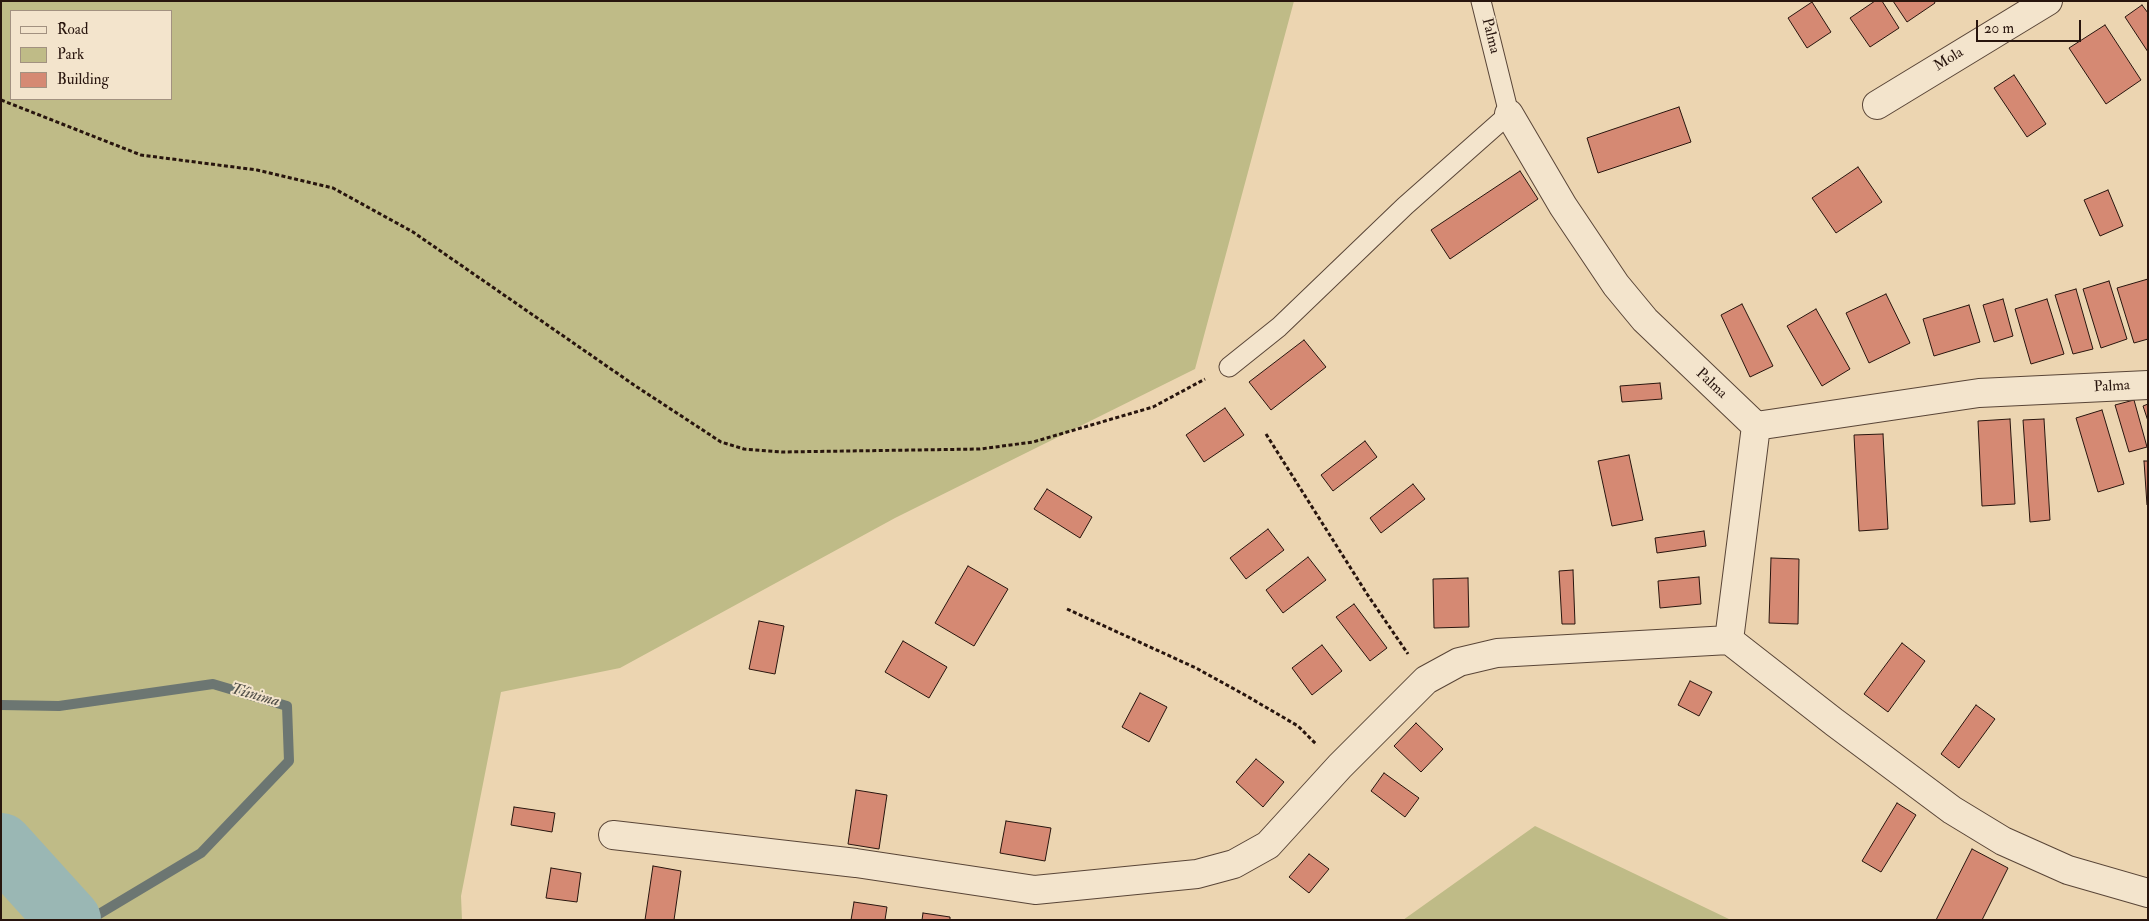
<!DOCTYPE html>
<html>
<head>
<meta charset="utf-8">
<style>
	body { margin:0 }
	#map { position:relative; width:2149px; height:921px; overflow:hidden; background:#ecd5b1; font-family:"IM FELL Double Pica",serif }
	canvas { display:block }
	.frame { position:absolute; inset:0; border:2px solid #28150e; pointer-events:none }
	.legend { position:absolute; left:10px; top:10px; width:162px; height:90px; box-sizing:border-box; background:#f3e4cc; border:1px solid #a29180; margin:0; padding:6px 9px; list-style:none; font-size:15px; color:#28150e }
	.legend li { display:flex; align-items:center; gap:10px; height:25px }
	.legend b { width:25px; border:1px solid #a29180 }
	.scale { position:absolute; left:1976px; top:20px; width:105px; height:22px; box-sizing:border-box; border:2px solid #28150e; border-top:0; padding-left:6px; font-size:15px; line-height:18px; white-space:nowrap; color:#28150e; -webkit-text-stroke:4px #f3e4cc; paint-order:stroke }
</style>
</head>
<body>
<div id="map">
<canvas width="2149" height="921"></canvas>
<div class="frame"></div>
<ul class="legend">
<li><b style="height:6px;background:#f3e4cc"></b>Road</li>
<li><b style="height:14px;background:#bfbb87"></b>Park</li>
<li><b style="height:14px;background:#d58973"></b>Building</li>
</ul>
<div class="scale">20 m</div>
</div>
<script>
const g = document.querySelector('canvas').getContext('2d');
g.lineJoin = 'round';
function fill(path, color) { g.fillStyle = color; g.fill(path, 'evenodd'); }
const toPath = rows => new Path2D(rows.map(r => 'M' + r).join(''));
function trace(path, color, width, dash) { g.strokeStyle = color; g.lineWidth = width; g.lineCap = dash ? 'butt' : 'round'; g.setLineDash(dash || []); g.stroke(path); }
function write(font, color, halo, rows, align = 'center') {
  g.font = font + ' "IM FELL Double Pica",serif'; g.lineWidth = 4; g.setLineDash([]); g.textBaseline = 'middle'; g.strokeStyle = halo; g.fillStyle = color; for (const [text, x, y, turn = 0] of rows) {
    g.save(); g.translate(x, y); g.rotate((+turn || 0) * Math.PI / 180); g.textAlign = isNaN(turn) ? turn : align; if (halo) g.strokeText(text, 0, 0); g.fillText(text, 0, 0); g.restore();
  }
}
fill(toPath([
	[1,1,1294,1,1195,369,895,518,620,668,501,692,461,896,462,920,1,920],
	[11,11,171,11,171,99,11,99],
	[1535,826,1731,920,1403,920]
]), '#bfbb87');
trace(toPath([
	[1,705,59,706,213,684,287,706,289,761,201,853,89,920]
]), '#6c7672', 10);
trace(toPath([
	[1,845,69,920]
]), '#9ab7b4', 64);
const building = toPath([
	[1875,1,1882,1,1899,28,1870,47,1850,18,1875,1],
	[1893,1,1934,1,1935,3,1907,22,1893,1],
	[1812,2,1831,32,1807,48,1788,18,1812,2],
	[2142,5,2148,13,2148,52,2125,17,2142,5],
	[2105,25,2141,80,2106,104,2069,48,2105,25],
	[2014,75,2046,124,2027,137,1994,88,2014,75],
	[1679,107,1691,142,1598,173,1587,138,1679,107],
	[1858,167,1882,202,1836,233,1812,198,1858,167],
	[1520,171,1538,199,1450,259,1431,230,1520,171],
	[2108,190,2123,226,2100,236,2084,200,2108,190],
	[2148,279,2148,339,2134,343,2117,288,2148,279],
	[2109,281,2127,339,2101,348,2083,289,2109,281],
	[2076,289,2093,349,2073,354,2055,295,2076,289],
	[1886,294,1910,343,1869,363,1846,313,1886,294],
	[2003,299,2013,336,1994,342,1983,305,2003,299],
	[2047,299,2064,354,2031,364,2015,309,2047,299],
	[1742,304,1773,366,1750,377,1721,315,1742,304],
	[1969,305,1980,342,1934,356,1923,319,1969,305],
	[1816,309,1850,369,1822,386,1787,326,1816,309],
	[1304,340,1326,367,1271,410,1249,382,1304,340],
	[1660,383,1662,399,1622,402,1620,386,1660,383],
	[2134,400,2147,447,2129,452,2115,405,2134,400],
	[2148,404,2148,421,2143,406,2148,404],
	[1225,408,1244,435,1204,462,1186,435,1225,408],
	[2102,410,2124,484,2098,492,2076,418,2102,410],
	[2010,419,2015,504,1982,506,1978,421,2010,419],
	[2044,419,2050,520,2030,522,2023,420,2044,419],
	[1883,434,1888,529,1859,531,1854,435,1883,434],
	[1365,441,1377,457,1333,491,1321,475,1365,441],
	[1629,455,1643,520,1612,526,1598,461,1629,455],
	[2144,461,2148,461,2148,505,2147,505,2144,461],
	[1413,484,1425,499,1381,533,1370,518,1413,484],
	[1047,489,1092,517,1080,538,1034,509,1047,489],
	[1268,529,1284,550,1246,579,1230,558,1268,529],
	[1704,531,1706,546,1657,553,1655,538,1704,531],
	[1308,557,1326,580,1283,613,1266,590,1308,557],
	[1771,558,1799,559,1798,624,1769,623,1771,558],
	[968,566,1008,589,974,646,935,623,968,566],
	[1573,570,1575,624,1562,624,1559,571,1573,570],
	[1699,577,1701,604,1660,608,1658,581,1699,577],
	[1468,578,1469,627,1434,628,1433,579,1468,578],
	[1354,604,1387,648,1370,661,1336,617,1354,604],
	[759,621,784,626,775,674,749,669,759,621],
	[903,641,947,667,929,698,885,672,903,641],
	[1902,643,1925,661,1888,712,1864,694,1902,643],
	[1322,645,1342,671,1312,695,1292,668,1322,645],
	[1690,681,1712,692,1699,716,1678,705,1690,681],
	[1140,693,1167,707,1149,742,1122,727,1140,693],
	[1976,705,1995,719,1959,768,1941,754,1976,705],
	[1416,723,1443,749,1421,772,1394,746,1416,723],
	[1256,759,1284,782,1263,807,1236,782,1256,759],
	[1384,773,1419,798,1405,817,1371,791,1384,773],
	[856,790,887,795,879,849,848,844,856,790],
	[1897,803,1916,815,1881,872,1862,861,1897,803],
	[514,807,555,813,552,832,511,825,514,807],
	[1006,821,1051,828,1045,861,1000,853,1006,821],
	[1972,849,2008,868,1982,920,1936,920,1972,849],
	[1309,854,1329,869,1309,893,1289,877,1309,854],
	[653,866,681,871,674,920,645,920,653,866],
	[551,868,581,873,577,902,546,898,551,868],
	[854,902,887,907,885,920,851,920,854,902],
	[923,913,950,917,950,920,922,920,923,913]
]);
fill(building, '#d58973');
trace(building, '#28150e', 1);
const service = toPath([
	[1229,367,1279,327,1405,206,1509,114,1481,1]
]);
const minor = toPath([
	[1877,105,2048,1],
	[1509,114,1563,206,1616,285,1645,320,1756,426],
	[1756,426,1979,393,2148,385],
	[1729,640,1756,426],
	[613,835,856,863,1035,890,1197,874,1234,864,1268,845,1340,766,1426,680,1459,662,1497,653,1729,640,1834,722,1952,810,2003,841,2068,870,2148,893]
]);
trace(service, '#594537', 21);
trace(minor, '#594537', 30);
trace(toPath([
	[1,100,141,155,257,170,333,188,413,232,637,387,721,442,744,449,782,452,980,449,1033,442,1153,407,1205,379],
	[1266,434,1367,594,1408,654],
	[1067,609,1196,668,1245,695,1298,726,1317,745]
]), '#28150e', 3, [4, 2.5]);
trace(service, '#f3e4cc', 19);
trace(minor, '#f3e4cc', 28);
write('15px', '#28150e', '#f3e4cc', [
	["Palma",1490,36,76],
	["Mola",1949,60,-32],
	["Palma",1711,384,43],
	["Palma",2112,387,-3]
]);
write('italic 16px', '#504e48', '#f3e4cc', [
	["Tíinima",255,696,16]
]);
</script>
</body>
</html>
